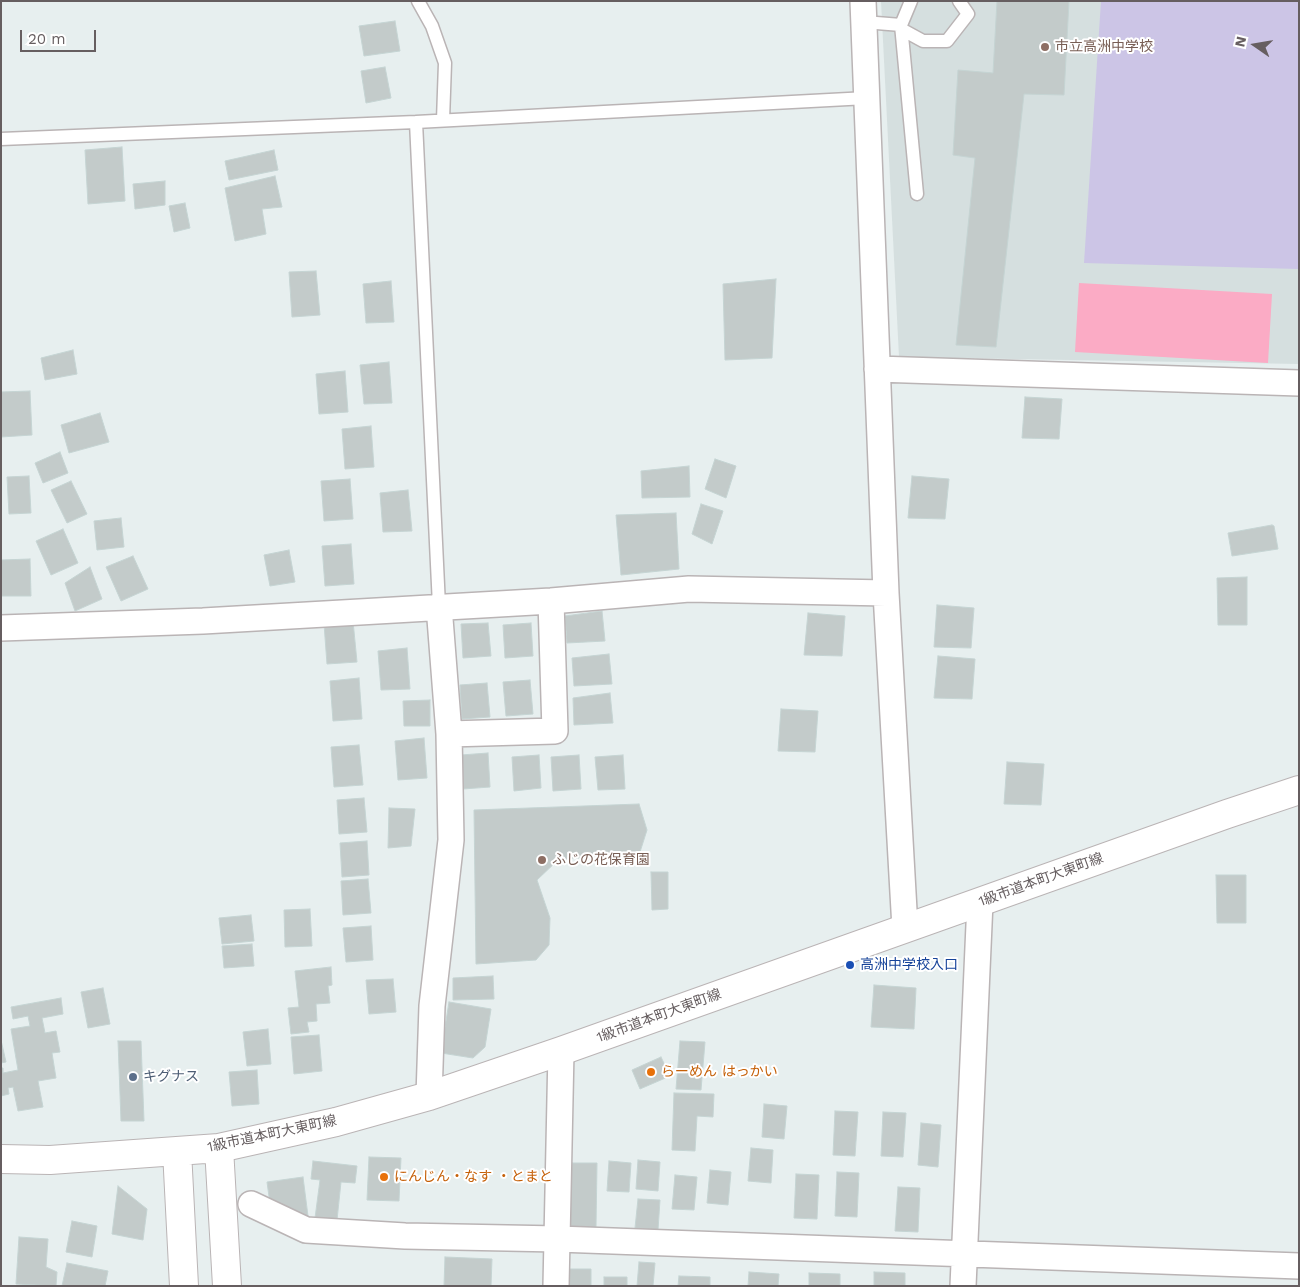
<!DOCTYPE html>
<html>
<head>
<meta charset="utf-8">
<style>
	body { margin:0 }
	#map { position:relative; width:1300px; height:1287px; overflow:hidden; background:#e7efef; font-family:"Work Sans",sans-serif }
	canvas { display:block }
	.frame { position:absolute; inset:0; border:2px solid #665e60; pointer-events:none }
	.north { position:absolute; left:1230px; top:20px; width:50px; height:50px; -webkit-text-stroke:4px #fff; paint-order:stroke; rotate:283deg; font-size:14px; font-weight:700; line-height:20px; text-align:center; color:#665e60 }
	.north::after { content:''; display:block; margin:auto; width:18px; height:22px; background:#665e60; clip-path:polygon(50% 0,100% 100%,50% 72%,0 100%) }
	.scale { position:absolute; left:20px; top:30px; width:76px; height:22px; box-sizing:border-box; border:2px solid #665e60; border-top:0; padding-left:6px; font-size:15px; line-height:18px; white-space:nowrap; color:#665e60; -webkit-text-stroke:4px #fff; paint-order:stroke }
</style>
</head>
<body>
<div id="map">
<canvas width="1300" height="1287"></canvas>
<div class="frame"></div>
<div class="north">N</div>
<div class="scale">20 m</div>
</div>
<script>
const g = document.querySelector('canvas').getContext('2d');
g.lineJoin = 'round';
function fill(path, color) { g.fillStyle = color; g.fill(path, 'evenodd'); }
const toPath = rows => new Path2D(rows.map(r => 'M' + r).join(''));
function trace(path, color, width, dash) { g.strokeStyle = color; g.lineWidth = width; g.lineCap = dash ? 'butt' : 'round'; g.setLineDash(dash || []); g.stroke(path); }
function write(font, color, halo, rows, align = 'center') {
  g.font = font + ' "Work Sans","Noto Sans JP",sans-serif'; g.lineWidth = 4; g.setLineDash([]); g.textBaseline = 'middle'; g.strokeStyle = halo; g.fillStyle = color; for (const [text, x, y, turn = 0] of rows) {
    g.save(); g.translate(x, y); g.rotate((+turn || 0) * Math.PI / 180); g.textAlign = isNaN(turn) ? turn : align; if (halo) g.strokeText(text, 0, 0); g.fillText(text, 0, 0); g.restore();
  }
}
fill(toPath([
	[881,1,1299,1,1299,364,899,357]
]), '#d5dfdf');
fill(toPath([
	[1101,1,1299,1,1299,288,1298,269,1084,263]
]), '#ccc5e6');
fill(toPath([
	[1079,283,1272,294,1268,363,1075,352]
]), '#fbabc5');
const building = toPath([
	[997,1,1069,1,1064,95,1024,94,996,347,956,345,975,158,953,155,958,70,993,73,997,1],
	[395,21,400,51,364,56,359,26,395,21],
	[385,67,391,98,366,103,361,71,385,67],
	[122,147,125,201,88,204,85,150,122,147],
	[274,150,278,170,229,180,225,161,274,150],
	[275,176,282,207,262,209,266,234,235,241,225,188,275,176],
	[165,181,165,205,135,209,133,184,165,181],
	[185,203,190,228,174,232,169,206,185,203],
	[316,271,320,315,292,317,289,272,316,271],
	[776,279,772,358,725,360,723,284,776,279],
	[391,281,394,322,366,323,363,284,391,281],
	[73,350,77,374,45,380,41,358,73,350],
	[389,362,392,403,364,404,360,365,389,362],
	[345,371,348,412,319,414,316,374,345,371],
	[30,391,32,435,1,437,1,392,30,391],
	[1025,397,1062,399,1059,439,1022,438,1025,397],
	[100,413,109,442,69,453,61,425,100,413],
	[371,426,374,467,345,469,342,429,371,426],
	[60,452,68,473,43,483,35,463,60,452],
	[715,459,736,466,726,498,705,489,715,459],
	[689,466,690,497,642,498,641,471,689,466],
	[29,476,31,513,9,514,7,477,29,476],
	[912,476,949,479,945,519,908,518,912,476],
	[350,479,353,519,324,521,321,481,350,479],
	[71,481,87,514,67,523,51,490,71,481],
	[408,490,412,531,383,532,380,493,408,490],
	[701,504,723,511,712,544,692,534,701,504],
	[676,513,679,569,621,575,616,515,676,513],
	[121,518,124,547,97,550,94,521,121,518],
	[1272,525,1274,526,1278,549,1232,556,1228,533,1272,525],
	[63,529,78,563,51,575,36,541,63,529],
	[351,544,354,584,325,586,322,546,351,544],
	[289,550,295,582,270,586,264,555,289,550],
	[133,556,148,589,121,601,106,567,133,556],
	[30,559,31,596,1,596,1,560,30,559],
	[90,567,102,599,75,611,65,583,90,567],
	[1247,577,1247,625,1218,625,1217,578,1247,577],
	[937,605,974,608,971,648,934,647,937,605],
	[602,611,605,641,567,643,565,616,602,611],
	[808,613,845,616,842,656,804,655,808,613],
	[353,621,357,662,327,664,324,624,353,621],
	[488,623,491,656,463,658,461,624,488,623],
	[531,623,533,656,505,658,503,625,531,623],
	[407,648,410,689,381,690,378,651,407,648],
	[609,654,612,684,574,686,572,658,609,654],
	[938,656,975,659,972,699,934,698,938,656],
	[359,678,362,719,333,721,330,681,359,678],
	[530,680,533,714,506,716,503,682,530,680],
	[487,683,490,717,462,719,460,685,487,683],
	[610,693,613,723,574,725,573,698,610,693],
	[430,700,430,726,404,726,403,701,430,700],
	[781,709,818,711,815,752,778,751,781,709],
	[424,738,427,778,398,780,395,741,424,738],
	[359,745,363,785,334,787,331,747,359,745],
	[488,753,490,787,463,789,461,755,488,753],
	[539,755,541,788,514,791,512,757,539,755],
	[579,755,581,789,553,791,551,757,579,755],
	[623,755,625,789,598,790,595,757,623,755],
	[1007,762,1044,764,1041,805,1004,804,1007,762],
	[364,798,367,832,339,834,337,800,364,798],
	[639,804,647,830,640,852,558,860,537,880,550,918,549,945,536,960,476,964,474,810,639,804],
	[389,808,415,809,411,846,388,848,389,808],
	[367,841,369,875,342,877,340,843,367,841],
	[651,872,668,872,668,909,652,910,651,872],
	[1216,875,1246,875,1246,923,1217,923,1216,875],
	[368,879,371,913,343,915,341,881,368,879],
	[310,909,312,946,285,947,284,910,310,909],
	[251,915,254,941,222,944,219,918,251,915],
	[371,926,373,960,346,962,343,928,371,926],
	[252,944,254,966,224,968,222,946,252,944],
	[331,967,332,985,328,986,330,1003,316,1004,317,1021,307,1022,309,1032,291,1034,288,1008,299,1007,295,971,331,967],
	[493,976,494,999,453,1000,453,978,493,976],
	[393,979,396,1012,369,1014,366,980,393,979],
	[874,985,916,988,914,1029,871,1027,874,985],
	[103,988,110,1024,88,1028,81,992,103,988],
	[61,998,63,1014,42,1018,45,1033,56,1031,60,1052,52,1053,56,1078,38,1081,43,1107,18,1111,13,1087,8,1088,9,1094,1,1096,1,1068,3,1068,3,1073,18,1070,11,1029,30,1026,28,1016,13,1019,11,1007,61,998],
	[449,1002,491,1009,485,1047,473,1058,441,1053,449,1002],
	[268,1029,271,1064,247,1066,243,1032,268,1029],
	[319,1035,322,1071,294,1074,291,1037,319,1035],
	[1,1040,6,1062,1,1063,1,1040],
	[118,1041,141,1041,144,1121,121,1121,118,1041],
	[680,1041,705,1042,701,1090,676,1089,680,1041],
	[661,1057,670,1076,640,1089,632,1070,661,1057],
	[257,1070,259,1104,232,1106,229,1072,257,1070],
	[674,1093,714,1094,713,1117,697,1116,695,1151,672,1150,674,1093],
	[764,1104,787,1106,784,1139,762,1137,764,1104],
	[835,1111,858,1112,855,1156,833,1155,835,1111],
	[883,1112,906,1113,903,1157,881,1156,883,1112],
	[921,1123,941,1125,938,1167,918,1165,921,1123],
	[751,1148,773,1150,771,1183,748,1181,751,1148],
	[369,1157,401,1158,399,1201,367,1200,369,1157],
	[638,1160,660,1162,658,1191,636,1189,638,1160],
	[313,1161,357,1166,355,1183,341,1182,337,1220,315,1218,320,1180,311,1179,313,1161],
	[609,1161,631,1163,629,1192,607,1191,609,1161],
	[572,1163,597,1163,596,1227,567,1229,572,1163],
	[710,1170,731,1172,728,1205,707,1203,710,1170],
	[837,1172,859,1173,857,1217,835,1216,837,1172],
	[796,1174,819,1175,817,1219,794,1218,796,1174],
	[675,1175,697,1177,694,1210,672,1209,675,1175],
	[303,1177,308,1216,297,1217,270,1204,267,1182,303,1177],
	[118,1186,147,1209,143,1240,112,1234,118,1186],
	[898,1187,920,1188,918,1232,895,1231,898,1187],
	[638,1199,660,1200,658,1230,635,1228,638,1199],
	[72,1221,97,1226,92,1257,66,1252,72,1221],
	[19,1237,48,1239,46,1267,57,1272,56,1286,16,1284,19,1237],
	[445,1257,492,1259,491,1286,444,1286,445,1257],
	[639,1262,655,1263,653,1286,637,1286,639,1262],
	[67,1263,108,1271,105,1286,62,1286,67,1263],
	[568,1269,591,1269,591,1286,568,1286,568,1269],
	[749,1272,779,1274,778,1286,748,1286,749,1272],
	[874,1272,905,1273,905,1286,874,1286,874,1272],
	[809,1273,840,1274,840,1286,809,1286,809,1273],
	[679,1276,710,1277,710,1286,678,1286,679,1276],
	[604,1277,627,1277,627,1286,604,1286,604,1277]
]);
fill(building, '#c3cbca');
trace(building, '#c5d4d3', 1);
const service = toPath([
	[418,1,432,26,445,63,443,120],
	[864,22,901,25,917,194],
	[901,25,911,1],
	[901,29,923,41,947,41,968,14,959,1],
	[416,122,439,606],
	[1,139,416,122,867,98]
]);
const minor = toPath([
	[863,1,886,593,905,928],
	[877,369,1299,383],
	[1,628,203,621,551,601,689,589,886,593],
	[449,734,555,731,551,601],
	[429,1096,432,1006,451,840,449,734,439,606],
	[251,1204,306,1230,405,1236,558,1239,1299,1266],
	[556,1286,561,1051],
	[963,1286,980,902]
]);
const tertiary = toPath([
	[219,1148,227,1286],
	[177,1151,184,1286],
	[1,1159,50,1160,219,1148,336,1122,429,1096,561,1051,1227,814,1299,790]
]);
trace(service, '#bab4b5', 15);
trace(minor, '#bab4b5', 28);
trace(tertiary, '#bab4b5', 30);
trace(service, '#fff', 12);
trace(minor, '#fff', 25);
trace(tertiary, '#fff', 28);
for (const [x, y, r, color] of [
	[1045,47,5,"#8d6e63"],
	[542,860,5,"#8d6e63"],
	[850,965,5,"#1a4fb4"],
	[651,1072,5,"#e8710a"],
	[133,1077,5,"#5c6f8a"],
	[384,1177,5,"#e8710a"]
]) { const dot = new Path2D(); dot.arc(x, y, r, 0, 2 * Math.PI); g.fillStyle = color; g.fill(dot); trace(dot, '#fff', 2); }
write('14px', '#785e54', '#fff', [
	["市立高洲中学校",1055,47],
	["ふじの花保育園",552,860]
], 'left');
write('14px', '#665e60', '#fff', [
	["1級市道本町大東町線",1041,880,-20],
	["1級市道本町大東町線",659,1016,-20],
	["1級市道本町大東町線",272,1134,-12]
]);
write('14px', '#164399', '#fff', [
	["高洲中学校入口",860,965]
], 'left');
write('14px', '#c56008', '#fff', [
	["らーめん はっかい",661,1072],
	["にんじん・なす ・とまと",394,1177]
], 'left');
write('14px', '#4e5e75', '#fff', [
	["キグナス",143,1077]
], 'left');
</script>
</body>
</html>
